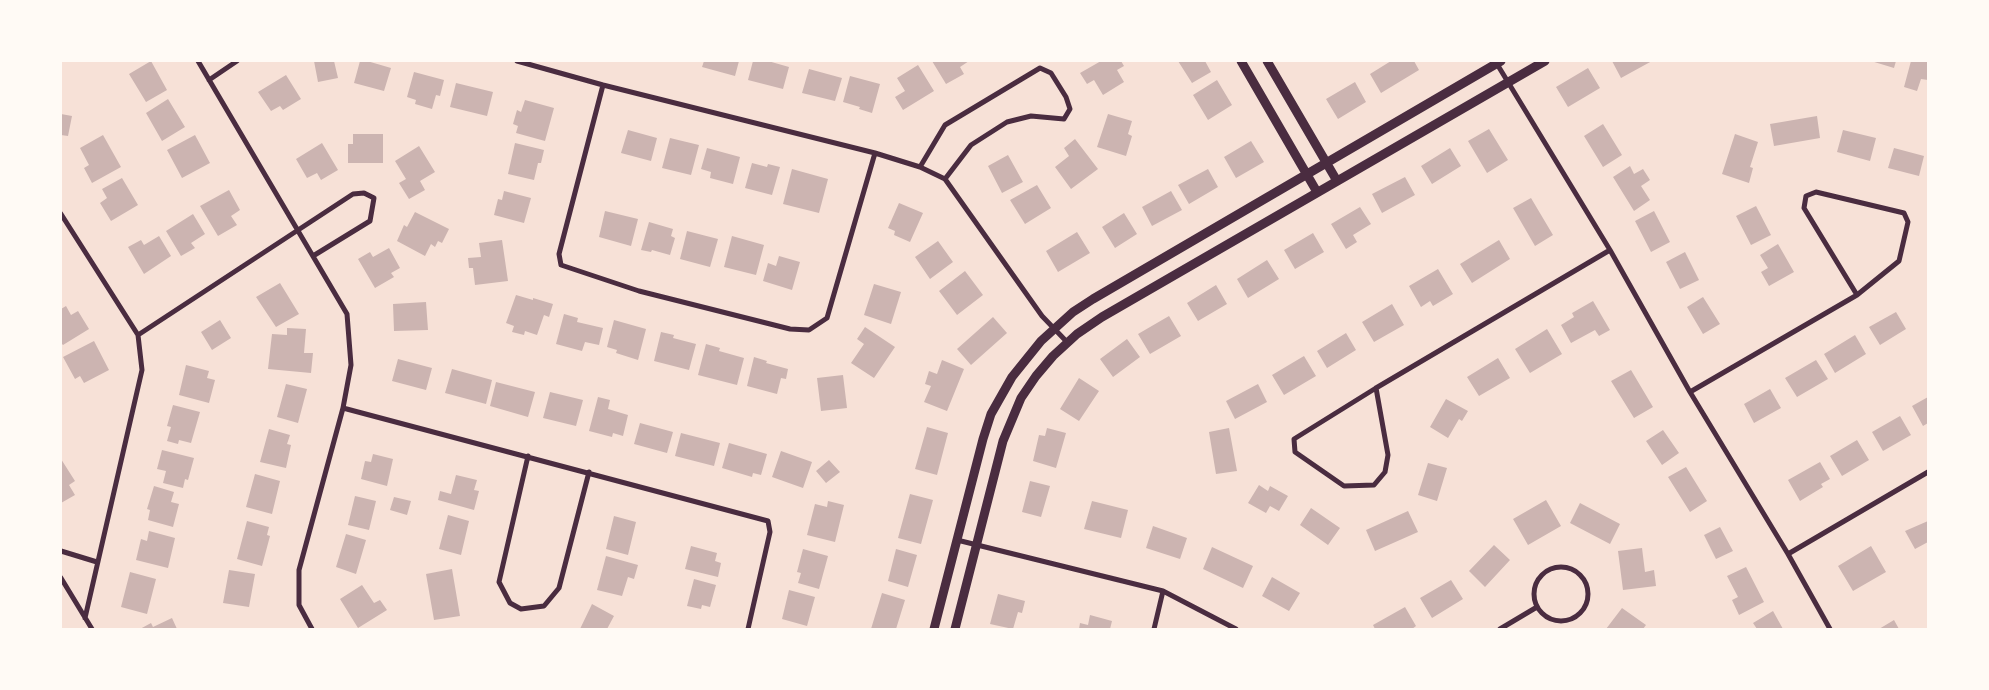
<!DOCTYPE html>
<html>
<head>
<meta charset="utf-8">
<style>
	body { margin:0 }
	#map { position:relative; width:1989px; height:690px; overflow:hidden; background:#f7e1d7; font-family:"Open Sans",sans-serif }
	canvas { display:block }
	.frame { position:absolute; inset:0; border:62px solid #fffaf5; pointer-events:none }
</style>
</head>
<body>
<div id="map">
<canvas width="1989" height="690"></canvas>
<div class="frame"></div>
</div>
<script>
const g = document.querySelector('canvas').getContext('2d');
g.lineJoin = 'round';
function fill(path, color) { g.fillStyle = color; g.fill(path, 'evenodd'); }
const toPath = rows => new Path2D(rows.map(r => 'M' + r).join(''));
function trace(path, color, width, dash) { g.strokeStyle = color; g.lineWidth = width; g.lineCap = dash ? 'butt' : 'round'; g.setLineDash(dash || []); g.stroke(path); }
fill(toPath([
	[151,61,167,90,146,102,129,74],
	[314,61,334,61,338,78,318,82],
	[360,61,367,61,391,68,384,91,354,83],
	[704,61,739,61,735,76,702,67],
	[753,61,768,61,789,67,783,89,748,80],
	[932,61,969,61,960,67,964,74,946,84],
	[1101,61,1121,61,1124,66,1117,70,1124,82,1103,95,1094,80,1087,84,1080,73],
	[1178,61,1205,61,1211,72,1192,83],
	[1391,61,1414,61,1419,70,1381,93,1370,74],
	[1612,61,1652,61,1621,78],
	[1871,61,1896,61,1894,68],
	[1911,61,1928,61,1928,80,1921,79,1917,91,1904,87],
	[918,65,934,91,903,110,895,97,905,91,897,78],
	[1588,68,1600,88,1568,107,1556,87],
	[809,69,842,78,835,101,802,93],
	[414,72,444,80,440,96,436,95,432,109,415,104,416,100,407,97],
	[286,75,301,99,283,110,280,106,271,111,258,92],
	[850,76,880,84,872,113,859,109,860,107,843,102],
	[1217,80,1232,105,1208,120,1193,95],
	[1355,82,1366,102,1338,119,1326,99],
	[456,83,493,92,487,116,450,107],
	[168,99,185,127,162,141,146,113],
	[525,100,554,108,545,141,516,133,518,126,513,124,517,110,521,112],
	[61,114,72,116,68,136,61,135],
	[1108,114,1132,121,1128,134,1132,136,1126,156,1097,147],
	[1817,116,1820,138,1774,146,1770,124],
	[1603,124,1622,155,1603,167,1584,136],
	[1489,129,1508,160,1487,173,1468,141],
	[628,130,657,138,651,161,621,153],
	[1843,130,1876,138,1870,161,1837,152],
	[353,134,383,134,383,163,348,163,348,144,353,144],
	[1735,134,1758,142,1750,167,1753,168,1749,183,1722,174],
	[103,135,121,167,92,183,84,168,89,165,80,148],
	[195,135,210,163,182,178,167,150],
	[670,138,699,145,691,175,662,168],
	[1075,139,1098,169,1071,189,1055,167,1069,156,1064,148],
	[1251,141,1264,162,1236,178,1224,157],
	[322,143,338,170,321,180,317,173,307,178,296,159],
	[515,143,544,150,541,163,538,163,534,180,508,174],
	[419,146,435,172,420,181,425,190,409,199,399,183,406,179,395,161],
	[707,148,740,157,733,184,710,178,711,172,701,169],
	[1450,148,1461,166,1432,184,1421,166],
	[1894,148,1924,156,1919,176,1888,168],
	[1008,155,1023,182,1002,193,988,166],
	[752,163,767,167,768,164,780,167,772,195,745,188],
	[1630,166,1634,174,1643,169,1650,180,1641,186,1650,200,1634,211,1613,177],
	[792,169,828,179,819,213,783,204],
	[1208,169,1218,187,1189,204,1178,185],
	[1405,177,1415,195,1382,213,1372,194],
	[122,178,138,205,111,221,100,203,107,198,102,189],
	[1037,185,1051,208,1025,224,1010,200],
	[229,190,240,210,231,216,237,225,218,236,200,206],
	[504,191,531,198,524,223,494,215,498,199,502,200],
	[1171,191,1182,210,1152,226,1142,207],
	[1531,198,1553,235,1535,246,1513,208],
	[899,203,923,213,910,242,894,235,895,231,888,228],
	[1756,206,1771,235,1751,245,1736,216],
	[1360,207,1371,224,1353,235,1357,242,1346,249,1331,224],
	[605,211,638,219,631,246,599,237],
	[1654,211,1670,242,1651,252,1635,221],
	[415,212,449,229,442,243,438,241,435,247,431,244,425,256,397,241,404,225,407,227],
	[1124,213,1137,234,1115,248,1102,227],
	[193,214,205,234,191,243,195,248,181,256,166,231],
	[649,222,673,229,671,236,675,238,670,255,652,250,651,252,641,250],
	[687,231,718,239,710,267,680,259],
	[1077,232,1090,253,1058,272,1046,251],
	[1313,233,1324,252,1295,269,1284,250],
	[159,236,171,256,144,274,128,247,141,240,144,245],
	[732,236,764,245,756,275,724,267],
	[502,240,508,281,475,285,473,268,469,268,468,258,481,257,479,243],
	[1499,240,1510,259,1472,283,1460,264],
	[938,241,953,262,930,279,915,257],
	[1778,244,1794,272,1769,286,1761,272,1768,268,1760,255],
	[389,248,400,268,391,273,394,277,375,288,358,259,370,252,373,257],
	[1685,252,1699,280,1680,289,1666,262],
	[779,256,800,262,792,290,763,281,768,263,776,266],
	[1267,260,1279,279,1248,298,1237,279],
	[1438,269,1453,294,1433,306,1430,301,1421,307,1409,286],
	[965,271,983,295,957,315,939,291],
	[280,283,299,314,276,327,256,297],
	[874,284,901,292,891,324,864,315],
	[1216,285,1227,304,1198,321,1187,303],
	[516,295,533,300,533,298,553,304,549,317,544,315,537,335,525,331,524,335,512,332,514,326,506,323],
	[1703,297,1720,324,1703,334,1687,307],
	[1593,301,1610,330,1599,336,1595,330,1571,343,1561,325,1574,317,1572,313],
	[426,302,428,330,394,331,393,304],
	[1392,304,1404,325,1374,342,1362,322],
	[66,306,71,315,78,311,89,329,63,345,61,343,61,309],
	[1896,312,1906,329,1880,345,1869,327],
	[564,314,578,318,577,322,603,328,599,345,585,342,582,351,556,344],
	[1169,316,1181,336,1150,354,1138,334],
	[993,317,1007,333,971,365,957,349],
	[220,320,231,338,212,350,201,332],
	[614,320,646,329,638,360,616,353,617,350,607,347],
	[865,327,895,347,874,378,851,363,864,344,857,339],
	[287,328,306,329,304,353,313,353,311,373,268,369,272,334,287,335],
	[1547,329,1562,354,1530,373,1515,349],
	[661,332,674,335,673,338,696,344,689,370,654,361],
	[1346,333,1356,350,1327,368,1317,351],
	[1855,335,1866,354,1835,373,1824,354],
	[1127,339,1140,357,1113,377,1100,359],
	[94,341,109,370,84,383,80,376,75,379,63,357],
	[706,344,720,348,719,351,744,358,737,385,698,375],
	[1304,356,1316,376,1284,395,1272,375],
	[754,357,767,361,766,363,788,369,786,379,781,378,777,394,747,386],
	[1498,358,1510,378,1479,396,1467,377],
	[398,359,432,368,426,390,392,381],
	[942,360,964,369,947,411,924,402,931,386,925,384,929,371,937,374],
	[1816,360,1828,379,1797,397,1785,378],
	[186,365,209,371,207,378,215,380,209,403,179,395],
	[452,369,492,380,486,404,445,393],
	[1631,370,1653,407,1634,418,1611,381],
	[843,375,847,408,821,411,817,378],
	[1079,378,1099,391,1079,421,1060,409],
	[496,382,535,392,528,417,490,406],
	[286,384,307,389,298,423,277,417],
	[1258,384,1267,402,1235,419,1226,401],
	[1770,389,1781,408,1754,423,1744,404],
	[550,392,583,400,576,426,543,418],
	[598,397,610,400,608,409,628,415,623,436,613,433,612,437,589,431],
	[1928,397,1928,423,1923,426,1912,406],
	[1446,399,1468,411,1462,421,1459,419,1448,438,1430,427],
	[173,405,200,412,191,443,179,440,178,444,167,441,171,427,167,426],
	[1900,416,1911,435,1883,451,1872,432],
	[640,423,673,432,667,453,634,444],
	[927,427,948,433,937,475,915,469],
	[1047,428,1066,433,1056,468,1033,461,1039,435,1045,436],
	[1229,428,1237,471,1216,474,1209,432],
	[269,429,290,435,287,444,291,445,286,468,260,462],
	[1663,430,1679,453,1662,465,1646,441],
	[681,433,720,443,714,466,675,456],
	[1857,440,1869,460,1842,476,1830,456],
	[729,443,767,454,761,475,753,473,752,477,722,468],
	[162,450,194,458,188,480,185,479,183,488,163,483,166,471,157,469],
	[781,451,812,462,803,488,772,477],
	[373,454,393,459,387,486,361,479,365,461,371,462],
	[61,459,75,481,69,485,75,495,61,503],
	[829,460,840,472,826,483,816,471],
	[1820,462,1830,479,1821,484,1823,487,1800,501,1788,480],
	[1428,463,1447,468,1437,501,1418,495],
	[1686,467,1707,501,1690,512,1668,477],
	[255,474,280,481,272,514,246,507],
	[456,475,477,480,474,490,479,491,474,510,438,500,440,491,451,494],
	[1030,481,1050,486,1041,517,1022,512],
	[1259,485,1268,491,1270,486,1288,496,1279,511,1270,506,1266,513,1248,503],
	[154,486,174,492,171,502,179,504,173,527,148,520,150,510,147,509],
	[910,494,933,500,921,544,898,538],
	[355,496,376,501,369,530,348,525],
	[394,497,411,501,407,515,390,510],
	[1546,500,1561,526,1528,545,1513,519],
	[828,501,844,505,835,542,807,535,815,504,827,507],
	[1092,501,1128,510,1121,538,1084,529],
	[1580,503,1620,524,1610,544,1570,523],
	[1311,508,1340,528,1328,545,1300,525],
	[1408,511,1418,532,1375,551,1366,530],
	[448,515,469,521,461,555,439,549],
	[614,516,636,522,628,555,606,549],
	[247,521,269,527,267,535,270,536,262,566,237,559],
	[1928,521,1928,542,1915,549,1905,531],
	[1153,526,1187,538,1180,559,1146,548],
	[1720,527,1733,551,1716,559,1704,535],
	[149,531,175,538,168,568,136,560,141,539,147,541],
	[346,534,366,540,356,574,336,567],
	[1494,545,1510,560,1485,587,1469,571],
	[691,546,717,553,715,561,721,563,718,577,685,569],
	[1871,546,1886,572,1853,591,1838,566],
	[1212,547,1253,566,1243,588,1203,569],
	[1642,548,1645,572,1654,570,1656,586,1623,590,1618,551],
	[803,549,828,556,819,589,798,583,801,573,797,572],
	[896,549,917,555,908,587,888,581],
	[606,556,638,565,634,579,628,577,622,596,597,590],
	[1746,567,1764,602,1739,615,1732,600,1738,597,1727,576],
	[452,569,460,616,434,620,426,574],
	[229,570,255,574,249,607,223,603],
	[130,572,156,579,147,614,121,607],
	[1272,577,1300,593,1289,611,1262,596],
	[694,579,716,585,710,607,702,605,701,609,687,606],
	[1451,580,1463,599,1432,618,1420,598],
	[362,585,374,603,380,600,387,610,358,628,340,599],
	[789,590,815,597,807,626,782,619],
	[882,593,905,600,896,629,871,629],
	[998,594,1025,601,1022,613,1018,612,1013,629,990,624],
	[592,604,614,616,607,629,580,629],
	[1405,607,1416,626,1412,629,1375,629,1373,625],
	[1622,608,1646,625,1643,629,1606,629],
	[1773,611,1783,629,1757,629,1753,623],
	[1090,615,1112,621,1110,629,1079,629,1080,623,1088,625],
	[172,618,177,629,140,629,151,623,153,627],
	[1894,620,1899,629,1879,629]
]), '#ccb4b1');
trace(toPath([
	[198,61,347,314,351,365,343,408,299,570,299,605,312,629],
	[517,61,603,85,875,153,920,167,945,179,1042,316,1067,342],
	[1497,64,1610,250,1690,392,1788,554,1830,629],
	[209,80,237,61],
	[603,85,559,254,561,265,639,291,790,329,809,330,827,318,875,153],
	[920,167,945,125,1040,68,1051,73,1066,97,1070,109,1064,119,1031,116,1007,122,971,145,945,179],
	[61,214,138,335,142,370,85,618],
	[138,335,353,194,364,193,374,198,370,221,313,256],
	[1376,388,1388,455,1385,472,1374,485,1344,486,1295,452,1294,439,1376,388,1610,250],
	[1690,392,1857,295,1899,261,1908,222,1904,213,1816,192,1806,196,1804,208,1857,295],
	[343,408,768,521,770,532,748,629],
	[528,456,499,582,510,603,521,609,544,606,559,588,589,472],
	[957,540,1163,591,1236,629],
	[61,551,97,562],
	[1788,554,1928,472],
	'1534 594a27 27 0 1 1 54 0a27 27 0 1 1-54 0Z',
	[61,578,92,629],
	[1154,629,1163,591],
	[1500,629,1537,607]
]), '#4a2c40', 5);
trace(toPath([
	[1241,61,1317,192],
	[1267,61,1337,181],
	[934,629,983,439,991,414,1012,377,1041,341,1073,312,1093,299,1501,61],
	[955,629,1003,441,1021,398,1036,376,1053,356,1077,334,1102,317,1545,61]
]), '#4a2c40', 9);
</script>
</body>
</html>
